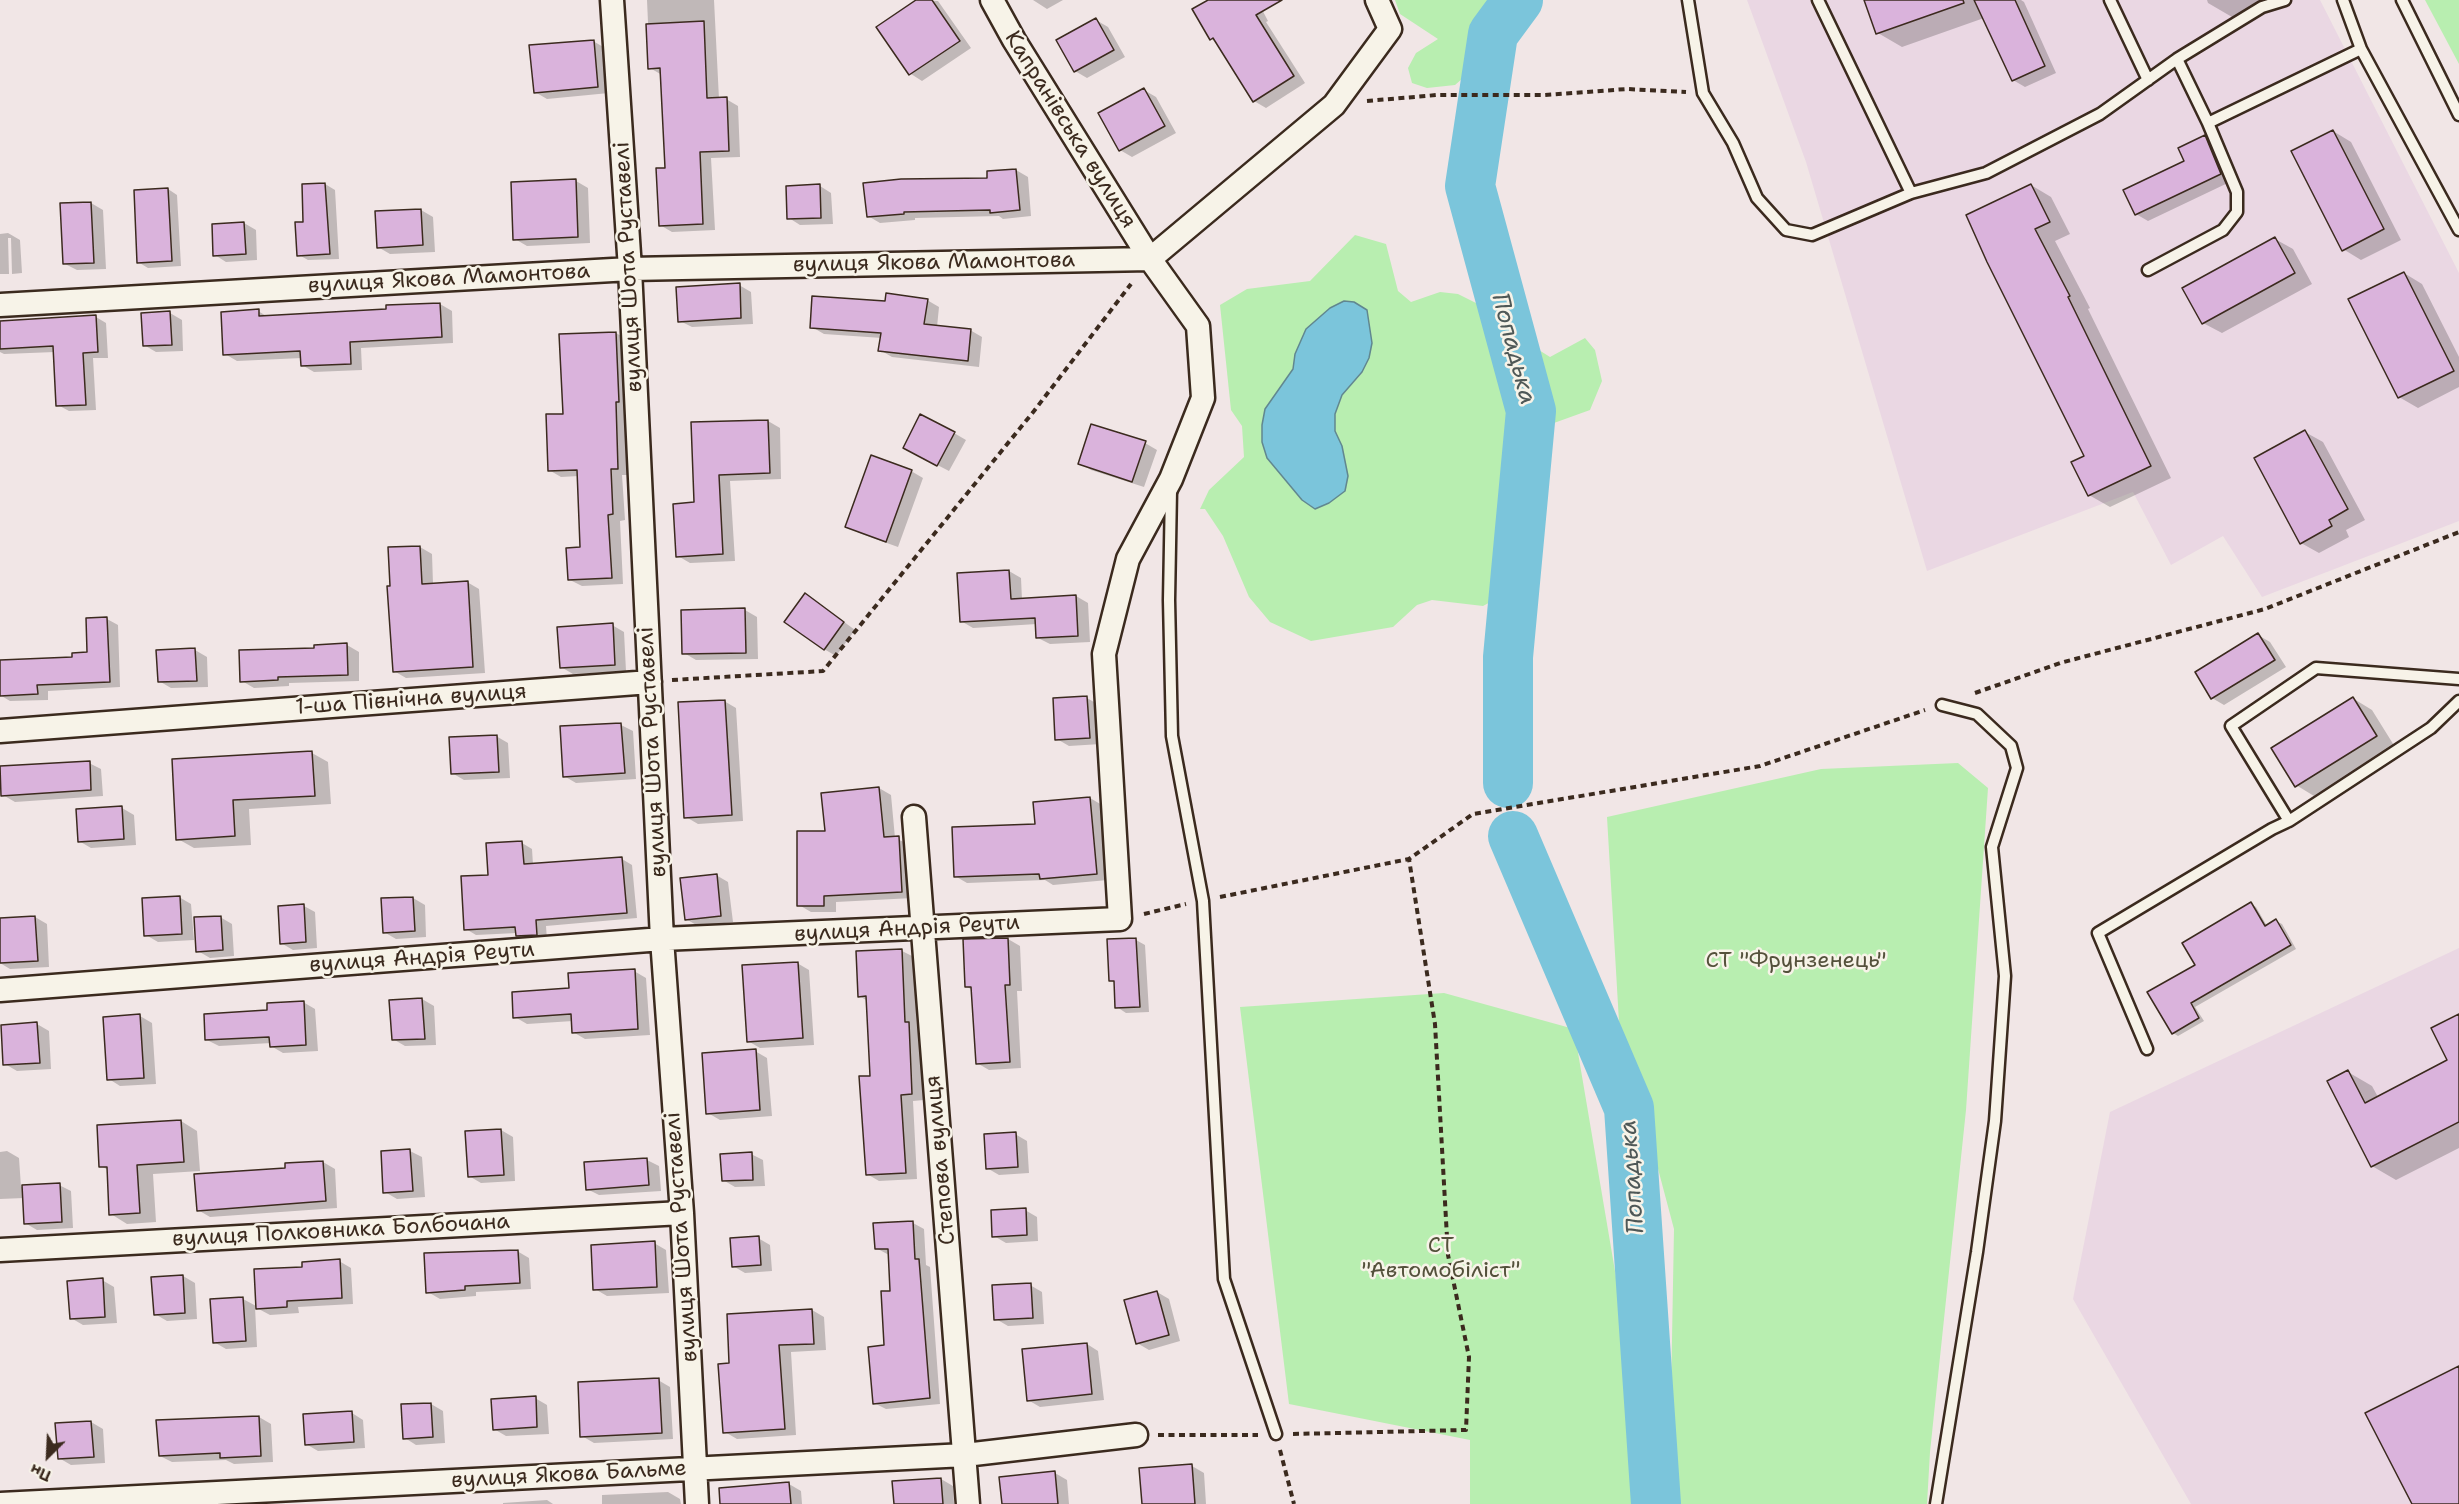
<!DOCTYPE html>
<html>
<head>
<meta charset="utf-8">
<style>
	body { margin:0 }
	#map { position:relative; width:2459px; height:1504px; overflow:hidden; background:#f1e6e6; font-family:"Shantell Sans",sans-serif }
	canvas { display:block }
	.north { position:absolute; left:18px; top:1426px; width:60px; height:60px; -webkit-text-stroke:4px #f7f3e8; paint-order:stroke; rotate:204deg; font-size:16px; font-weight:700; line-height:24px; text-align:center; color:#3b2a1e }
	.north::after { content:''; display:block; margin:auto; width:21px; height:27px; background:#3b2a1e; clip-path:polygon(50% 0,100% 100%,50% 72%,0 100%) }
</style>
</head>
<body>
<div id="map">
<canvas width="2459" height="1504"></canvas>
<div class="north">Пн</div>
</div>
<script>
const g = document.querySelector('canvas').getContext('2d');
g.lineJoin = 'round';
function fill(path, color) { g.fillStyle = color; g.fill(path, 'evenodd'); }
const toPath = rows => new Path2D(rows.map(r => 'M' + r).join(''));
function trace(path, color, width, dash) { g.strokeStyle = color; g.lineWidth = width; g.lineCap = dash ? 'butt' : 'round'; g.setLineDash(dash || []); g.stroke(path); }
function write(font, color, halo, rows, align = 'center') {
  g.font = font + ' "Shantell Sans",sans-serif'; g.lineWidth = 5; g.setLineDash([]); g.textBaseline = 'middle'; g.strokeStyle = halo; g.fillStyle = color; for (const [text, x, y, turn = 0] of rows) {
    g.save(); g.translate(x, y); g.rotate((+turn || 0) * Math.PI / 180); g.textAlign = isNaN(turn) ? turn : align; if (halo) g.strokeText(text, 0, 0); g.fillText(text, 0, 0); g.restore();
  }
}
fill(toPath([
	[1747,0,2320,0,2459,273,2459,521,2262,597,2223,536,2171,565,2133,492,1927,571,1806,162],
	[2459,948,2459,1504,2191,1504,2073,1299,2110,1112]
]), '#ead7e3');
fill(toPath([
	[1395,0,1521,0,1526,2,1502,44,1455,85,1427,88,1412,83,1408,68,1416,53,1438,39,1400,14],
	[2425,0,2459,0,2459,64],
	[1355,235,1386,244,1398,291,1411,302,1440,292,1458,294,1486,308,1507,330,1550,357,1585,338,1595,350,1602,381,1590,410,1529,432,1516,442,1510,456,1509,473,1526,534,1526,583,1483,606,1432,600,1417,605,1393,627,1311,641,1270,622,1249,597,1223,536,1205,509,1200,509,1209,490,1244,457,1242,426,1231,410,1220,305,1247,289,1310,281],
	[1293,369,1362,373,1342,395,1335,414,1335,431,1342,446,1315,509,1302,500,1267,458,1265,409],
	[1958,763,1988,788,1966,1110,1930,1452,1927,1504,1669,1504,1674,1229,1619,1022,1607,817,1821,769],
	[1444,993,1574,1029,1638,1407,1631,1504,1470,1504,1470,1440,1289,1404,1240,1007]
]), '#b8eeb0');
const water = toPath([
	[1344,301,1354,302,1367,310,1372,343,1369,358,1362,372,1342,395,1335,414,1335,431,1342,446,1348,476,1345,491,1329,503,1315,509,1302,500,1267,458,1262,442,1262,425,1265,409,1293,369,1295,354,1306,329,1330,308,1344,301]
]);
fill(water, '#7bc5db');
trace(water, '#61878f', 1.5);
fill(toPath([
	[647,0,716,0,714,0,719,99,726,99,738,106,740,157,711,158,715,230,672,232,660,225,666,169,662,75,650,68],
	[918,0,938,1,971,48,922,81,911,74,878,27],
	[1033,0,1063,0,1047,9],
	[1211,0,1257,0,1268,21,1266,22,1305,83,1266,108,1254,101,1218,43,1211,39],
	[1866,0,2021,0,2024,2,2056,73,2025,87,2013,80,1984,18,1902,47,1878,33],
	[2207,0,2268,0,2232,17,2208,3],
	[1096,20,1108,27,1125,57,1087,78,1075,71],
	[593,41,605,48,609,93,547,99,535,92],
	[1144,90,1156,97,1176,133,1132,157,1120,150],
	[2333,131,2351,142,2401,240,2361,260,2343,249],
	[2205,137,2216,143,2232,181,2148,221,2136,214,2186,162],
	[1016,170,1028,177,1031,216,1003,219,999,216,915,218,915,220,880,223,868,216],
	[576,181,588,188,590,243,527,246,515,239],
	[325,184,335,190,339,259,308,260,299,255,305,223,303,185],
	[2031,185,2051,197,2070,234,2055,241,2090,308,2088,309,2171,478,2110,507,2089,495,2086,456,1968,216],
	[820,186,831,193,833,224,800,225,789,218],
	[168,189,177,195,181,266,148,268,138,262],
	[91,203,103,210,106,269,77,270,65,264],
	[421,210,433,217,435,252,390,254,378,247],
	[244,223,256,230,257,260,226,262,215,255],
	[8,233,20,240,22,273,12,274,11,238,8,238,9,274,0,274,0,234],
	[2275,239,2293,249,2312,284,2222,333,2203,323],
	[2404,273,2422,284,2459,357,2459,387,2418,408,2399,397,2350,300],
	[739,285,751,292,753,324,692,327,680,321],
	[927,300,939,307,937,327,970,330,982,337,979,367,892,357,880,350,882,338,824,334,812,327,886,303],
	[440,304,452,311,453,343,361,348,362,370,314,372,302,365,302,358,237,361,225,354,258,311,268,317,388,311],
	[170,313,182,320,183,351,156,352,144,345],
	[96,317,106,323,108,358,93,358,96,410,69,411,58,405,55,352,4,354,0,352,0,322],
	[616,333,628,340,629,475,622,475,625,520,620,521,623,584,582,586,570,580,582,549,579,476,561,477,549,470],
	[768,421,780,428,781,479,730,481,735,561,690,563,678,556,696,504,693,424],
	[2305,432,2323,442,2365,520,2346,530,2349,537,2319,553,2301,543],
	[954,433,966,440,949,471,916,454],
	[1145,443,1157,450,1144,487,1091,470,1080,463],
	[911,471,923,478,898,547,859,533,847,526],
	[420,547,432,554,433,584,467,582,479,589,485,673,406,678,394,671,390,549],
	[1009,571,1021,578,1022,600,1076,596,1088,603,1090,642,1050,644,1038,638,1037,624,973,628,961,621],
	[817,602,855,630,836,656,824,649],
	[745,610,757,617,758,659,696,660,684,653],
	[107,619,118,625,120,687,48,691,48,700,10,701,0,695,0,662,74,659,89,653],
	[612,625,624,632,626,671,573,674,561,667],
	[2258,635,2270,642,2286,667,2224,705,2212,698],
	[347,645,359,652,359,681,289,683,289,686,254,688,242,681,315,649],
	[195,650,207,657,208,687,171,688,159,681],
	[1087,698,1099,705,1101,744,1069,746,1057,739],
	[2354,699,2372,710,2395,747,2314,796,2296,785],
	[724,701,736,708,743,821,698,824,686,817],
	[621,725,633,731,636,779,576,783,564,776],
	[496,736,508,743,510,778,464,780,452,773],
	[312,753,328,762,331,804,249,809,251,845,194,848,178,839,173,760],
	[89,763,101,769,103,796,15,802,3,795],
	[879,788,891,795,895,838,910,845,913,898,836,902,836,912,811,912,799,905,827,833],
	[1090,798,1102,805,1108,880,1053,885,1045,880,967,883,955,876,1036,825],
	[122,808,134,815,136,845,91,848,79,841],
	[522,843,532,849,533,865,622,859,632,865,637,918,546,926,547,940,528,942,517,936,517,933,476,935,466,929,489,876],
	[716,875,728,882,733,922,698,926,686,919],
	[179,897,191,904,194,940,158,942,146,935],
	[413,898,425,905,426,937,396,939,384,932],
	[2251,904,2256,907,2267,926,2276,921,2282,924,2296,949,2195,1007,2204,1021,2178,1036,2173,1033,2197,965],
	[304,906,315,912,317,948,293,950,281,943],
	[35,917,47,924,49,967,10,969,0,963,0,919],
	[220,917,232,924,234,956,210,958,198,951],
	[1008,939,1020,946,1022,991,1017,991,1021,1068,989,1070,977,1063,972,990,966,986],
	[1136,940,1145,945,1149,1012,1126,1013,1117,1007,1115,983,1110,980],
	[902,951,914,957,917,1028,920,1030,924,1100,913,1101,917,1179,879,1181,867,1174,872,1077,868,1001,859,996],
	[797,963,809,970,814,1045,760,1048,748,1041],
	[634,971,646,978,650,1035,585,1039,573,1032,573,1021,527,1024,515,1017,571,990],
	[422,999,434,1006,436,1045,405,1046,393,1039],
	[303,1002,315,1009,318,1051,283,1053,271,1046,271,1043,219,1046,207,1040],
	[2459,1015,2459,1148,2396,1180,2372,1166,2348,1072,2372,1086,2378,1097,2449,1061],
	[140,1016,152,1023,156,1084,120,1086,109,1079],
	[37,1024,49,1031,51,1069,17,1071,5,1064],
	[755,1051,767,1058,772,1116,720,1120,708,1113],
	[181,1121,197,1131,200,1171,153,1174,156,1222,127,1224,111,1214,108,1170,101,1166],
	[501,1130,513,1137,515,1181,481,1183,469,1176],
	[1015,1134,1027,1141,1029,1173,999,1175,987,1168],
	[7,1151,19,1158,21,1187,59,1185,71,1191,73,1228,37,1230,25,1223,24,1198,0,1199,0,1152],
	[410,1151,422,1157,425,1197,397,1199,385,1192],
	[751,1154,763,1160,765,1186,735,1187,723,1180],
	[647,1160,659,1166,661,1191,599,1195,587,1189],
	[323,1162,335,1169,337,1208,210,1217,198,1210,287,1170],
	[1025,1210,1037,1217,1038,1241,1006,1243,994,1236],
	[913,1223,924,1229,926,1265,930,1267,940,1404,886,1409,874,1403,886,1346,892,1292,889,1255,876,1248],
	[758,1238,770,1245,772,1271,745,1273,733,1266],
	[654,1243,666,1250,669,1293,607,1296,595,1289],
	[517,1251,529,1258,531,1289,476,1292,476,1296,440,1299,428,1292],
	[339,1261,351,1268,353,1304,298,1307,299,1313,270,1315,255,1307,257,1347,226,1349,214,1342,243,1299,258,1307,303,1268],
	[183,1276,195,1283,197,1319,167,1321,155,1314],
	[102,1280,114,1287,117,1323,83,1325,71,1318],
	[1030,1285,1042,1292,1044,1324,1008,1326,996,1319],
	[1157,1292,1169,1299,1180,1341,1149,1350,1137,1343],
	[812,1310,824,1317,826,1350,791,1352,796,1435,737,1439,725,1432,731,1364],
	[1087,1344,1098,1351,1104,1400,1040,1407,1028,1400],
	[658,1380,670,1387,673,1439,594,1443,582,1436],
	[535,1398,547,1405,549,1434,506,1436,494,1429],
	[431,1404,443,1411,445,1443,416,1445,405,1438],
	[352,1413,363,1420,365,1448,318,1451,306,1444],
	[259,1417,271,1424,273,1462,234,1464,226,1460,172,1462,160,1456],
	[91,1422,103,1429,105,1463,71,1465,59,1458,57,1424],
	[1192,1466,1204,1473,1206,1504,1143,1504],
	[1055,1473,1067,1480,1069,1504,1003,1504],
	[941,1479,953,1486,954,1504,896,1504],
	[789,1484,801,1491,802,1504,738,1504],
	[668,1492,680,1499,681,1504,602,1504,602,1495],
	[547,1500,553,1504,503,1504,503,1503]
]), '#0003');
trace(toPath([
	[1508,783,1508,657,1531,411,1470,186,1493,34,1518,0],
	[1513,836,1629,1108,1656,1504]
]), '#7bc5db', 50);
const building = toPath([
	[916,0,932,0,960,41,909,75,876,27,916,0],
	[1208,0,1282,0,1256,15,1294,76,1253,102,1213,38,1210,40,1192,9,1208,0],
	[1864,0,1963,0,1964,3,1876,34,1864,0],
	[1974,0,2015,0,2045,66,2012,81,1974,0],
	[1096,18,1114,50,1074,72,1056,40,1096,18],
	[704,21,707,98,727,97,729,151,700,152,703,224,659,226,656,168,665,168,660,68,648,69,646,24,704,21],
	[594,40,598,87,534,93,529,45,594,40],
	[1144,88,1165,126,1119,151,1098,113,1144,88],
	[2333,130,2384,229,2342,251,2291,151,2333,130],
	[2205,135,2221,174,2135,215,2123,190,2184,161,2178,148,2205,135],
	[1016,169,1020,210,990,213,990,210,904,212,904,214,867,217,863,183,901,179,987,178,987,171,1016,169],
	[576,179,578,237,513,240,511,182,576,179],
	[325,183,330,254,297,256,295,222,303,222,302,184,325,183],
	[820,184,821,218,787,219,786,186,820,184],
	[2031,184,2050,222,2035,229,2070,296,2068,297,2151,466,2088,496,2071,462,2084,456,1987,262,1966,215,2031,184],
	[168,188,172,261,137,263,134,190,168,188],
	[91,202,94,263,63,264,60,203,91,202],
	[421,209,423,245,377,248,375,211,421,209],
	[244,222,246,254,213,256,212,224,244,222],
	[2275,237,2295,273,2202,324,2182,288,2275,237],
	[2404,272,2454,371,2398,398,2348,299,2404,272],
	[740,283,741,318,678,322,676,287,740,283],
	[886,293,928,299,924,324,971,329,968,361,878,351,881,333,810,328,812,296,885,301,886,293],
	[440,303,442,337,350,342,351,364,301,366,300,351,223,355,221,312,259,309,259,316,386,309,386,305,440,303],
	[170,311,172,345,143,346,141,313,170,311],
	[96,315,98,352,83,353,86,405,56,406,53,346,0,349,0,321,96,315],
	[616,332,619,402,616,402,618,469,611,469,613,514,608,515,612,578,568,580,566,548,580,547,577,470,548,471,546,414,563,414,559,334,616,332],
	[920,414,955,432,937,466,903,448,920,414],
	[768,420,770,473,719,475,723,554,676,557,673,504,694,502,691,422,768,420],
	[1091,424,1146,441,1132,482,1078,464,1091,424],
	[2305,430,2348,509,2329,520,2332,526,2300,544,2254,458,2305,430],
	[871,455,912,470,886,542,845,527,871,455],
	[420,546,422,584,468,581,473,667,393,672,387,586,390,586,388,547,420,546],
	[1009,570,1011,599,1076,595,1078,636,1036,638,1035,618,960,622,957,573,1009,570],
	[805,593,844,622,824,650,784,622,805,593],
	[745,608,746,653,682,654,681,610,745,608],
	[107,617,110,682,37,685,38,694,0,696,0,660,72,657,72,653,87,652,86,618,107,617],
	[613,623,615,665,560,668,557,627,613,623],
	[2258,633,2275,660,2211,699,2195,672,2258,633],
	[347,643,348,675,278,677,278,680,240,682,239,650,314,648,314,645,347,643],
	[195,648,197,681,158,682,156,650,195,648],
	[1087,696,1090,738,1055,740,1053,698,1087,696],
	[2353,697,2377,736,2295,787,2271,748,2353,697],
	[725,700,732,815,684,818,678,702,725,700],
	[621,723,625,773,563,777,560,726,621,723],
	[497,735,499,772,451,774,449,737,497,735],
	[312,751,315,796,233,800,235,836,176,840,172,759,312,751],
	[90,761,91,790,1,796,0,766,90,761],
	[879,787,884,837,899,836,902,892,824,896,824,906,797,906,797,831,825,831,821,793,879,787],
	[1090,797,1097,874,1040,879,1039,874,954,877,952,827,1035,824,1033,802,1090,797],
	[122,806,124,839,78,842,76,809,122,806],
	[522,841,524,864,622,857,627,913,536,920,537,935,516,936,515,927,464,930,461,876,488,875,486,843,522,841],
	[717,874,721,916,685,920,680,878,717,874],
	[180,896,182,934,144,936,142,898,180,896],
	[413,897,415,931,383,933,381,898,413,897],
	[2251,902,2265,926,2276,919,2291,945,2191,1003,2199,1018,2172,1034,2147,992,2195,965,2182,943,2251,902],
	[304,904,306,942,280,944,278,906,304,904],
	[35,916,38,961,0,963,0,918,35,916],
	[221,916,223,950,196,952,194,917,221,916],
	[1008,938,1010,985,1005,985,1010,1062,976,1064,971,987,965,987,963,939,1008,938],
	[1136,938,1140,1007,1115,1008,1114,981,1109,981,1107,939,1136,938],
	[902,949,905,1022,909,1022,912,1094,901,1095,906,1173,866,1175,859,1076,870,1076,866,996,858,997,856,951,902,949],
	[798,962,803,1038,747,1042,742,965,798,962],
	[635,969,638,1029,572,1033,571,1014,513,1018,512,992,569,988,568,973,635,969],
	[422,998,425,1039,392,1040,389,1000,422,998],
	[304,1001,306,1045,270,1047,269,1037,205,1040,204,1014,267,1010,267,1003,304,1001],
	[140,1014,144,1078,107,1080,103,1017,140,1014],
	[2459,1014,2459,1122,2371,1167,2327,1081,2348,1070,2365,1103,2447,1060,2431,1028,2459,1014],
	[37,1022,40,1063,3,1065,1,1025,37,1022],
	[756,1049,760,1110,706,1114,702,1053,756,1049],
	[181,1120,184,1162,137,1165,140,1213,109,1215,107,1167,99,1167,97,1125,181,1120],
	[501,1129,504,1175,468,1177,465,1131,501,1129],
	[1016,1132,1018,1167,986,1169,984,1134,1016,1132],
	[410,1149,413,1191,383,1193,381,1151,410,1149],
	[752,1152,753,1180,722,1181,720,1154,752,1152],
	[647,1158,649,1185,586,1190,584,1162,647,1158],
	[323,1161,326,1201,197,1211,194,1174,285,1168,285,1163,323,1161],
	[60,1183,62,1222,24,1224,22,1185,60,1183],
	[1026,1208,1027,1235,992,1237,991,1210,1026,1208],
	[913,1221,915,1259,919,1259,930,1398,873,1404,868,1347,884,1345,881,1291,890,1291,888,1249,875,1249,873,1223,913,1221],
	[759,1236,761,1265,732,1267,730,1238,759,1236],
	[655,1241,657,1287,593,1290,591,1245,655,1241],
	[518,1250,520,1283,465,1286,465,1290,426,1293,424,1253,518,1250],
	[340,1259,342,1298,287,1301,287,1307,256,1309,254,1269,302,1267,302,1262,340,1259],
	[183,1275,185,1313,154,1315,151,1277,183,1275],
	[103,1278,105,1317,70,1319,67,1281,103,1278],
	[1031,1283,1033,1318,994,1320,992,1285,1031,1283],
	[1157,1291,1169,1335,1136,1344,1124,1300,1157,1291],
	[243,1297,246,1341,213,1343,210,1299,243,1297],
	[812,1309,814,1344,779,1345,785,1429,723,1433,718,1364,729,1363,727,1314,812,1309],
	[1087,1343,1092,1394,1027,1401,1022,1349,1087,1343],
	[2459,1366,2459,1504,2412,1504,2365,1413,2459,1366],
	[659,1378,662,1433,580,1437,578,1382,659,1378],
	[536,1396,537,1427,493,1430,491,1399,536,1396],
	[431,1403,433,1437,403,1439,401,1404,431,1403],
	[352,1411,354,1442,305,1445,303,1414,352,1411],
	[259,1416,261,1456,220,1458,220,1453,159,1456,156,1420,259,1416],
	[91,1421,94,1457,58,1459,55,1423,91,1421],
	[1192,1464,1195,1504,1142,1504,1139,1468,1192,1464],
	[1055,1471,1058,1504,1002,1504,999,1477,1055,1471],
	[941,1478,943,1504,894,1504,892,1481,941,1478],
	[789,1482,791,1504,720,1504,719,1488,789,1482]
]);
fill(building, '#dab3dc');
trace(building, '#3b2a1e', 1.5);
const service = toPath([
	[1688,0,1703,93,1733,143,1757,198,1786,230,1812,235,1911,193,1986,173,2100,114,2177,59,2208,123],
	[1818,0,1911,193],
	[2110,0,2148,80],
	[2343,0,2361,49,2459,230],
	[2402,0,2459,115],
	[2177,59,2262,7,2285,0],
	[2148,270,2223,230,2237,212,2237,192,2208,123,2361,49],
	[1171,490,1169,600,1172,736,1203,901,1224,1279,1276,1434],
	[2289,821,2431,728,2459,701],
	[2147,1049,2098,933,2272,829,2289,821,2231,726,2316,668,2459,679],
	[1936,1504,1977,1252,1995,1121,2005,976,1992,847,2017,768,2011,746,1977,714,1942,705]
]);
const minor = toPath([
	[612,0,630,269,662,939,682,1213,697,1504],
	[1150,259,1334,105,1390,29,1377,0],
	[0,305,630,269,1150,259],
	[0,731,650,682],
	[914,817,968,1504],
	[0,990,662,939,1120,919,1104,654,1128,559,1171,479,1203,398,1198,326,1150,259,1014,40,992,0],
	[0,1250,682,1213],
	[0,1504,965,1455,1136,1435]
]);
trace(service, '#3b2a1e', 15);
trace(minor, '#3b2a1e', 27);
trace(toPath([
	[1367,101,1437,95,1545,95,1627,89,1686,92],
	[672,680,823,671,1034,411,1131,284],
	[1975,693,2060,663,2265,609,2459,532],
	[1220,897,1409,859,1473,814,1760,766,1925,710],
	[1144,914,1186,904],
	[1293,1434,1466,1430,1469,1357,1448,1255,1435,1024,1409,859],
	[1158,1435,1258,1435],
	[1280,1450,1294,1504]
]), '#3b2a1e', 4, [6, 4.5]);
trace(service, '#f7f3e8', 10);
trace(minor, '#f7f3e8', 22);
write('22px', '#3b2a1e', '#f7f3e8', [
	["Капранівська вулиця",1070,130,58],
	["вулиця Якова Мамонтова",934,263,-1],
	["вулиця Шота Руставелі",629,267,-93],
	["вулиця Якова Мамонтова",449,279,-3],
	["1-ша Північна вулиця",411,700,-4],
	["вулиця Шота Руставелі",653,752,-93],
	["вулиця Андрія Реути",907,929,-3],
	["вулиця Андрія Реути",422,958,-4],
	["Степова вулиця",941,1160,-95],
	["вулиця Полковника Болбочана",341,1231,-3],
	["вулиця Шота Руставелі",682,1237,-94],
	["вулиця Якова Бальме",569,1475,-3]
]);
write('22px', '#54513b', '#f7f3e8', [
	["СТ \"Фрунзенець\"",1796,961],
	["СТ",1441,1246],
	["\"Автомобіліст\"",1441,1271]
]);
write('italic 24px', '#4e5857', '#f7f3e8', [
	["Попадька",1513,349,75],
	["Попадька",1633,1177,-94]
]);
</script>
</body>
</html>
